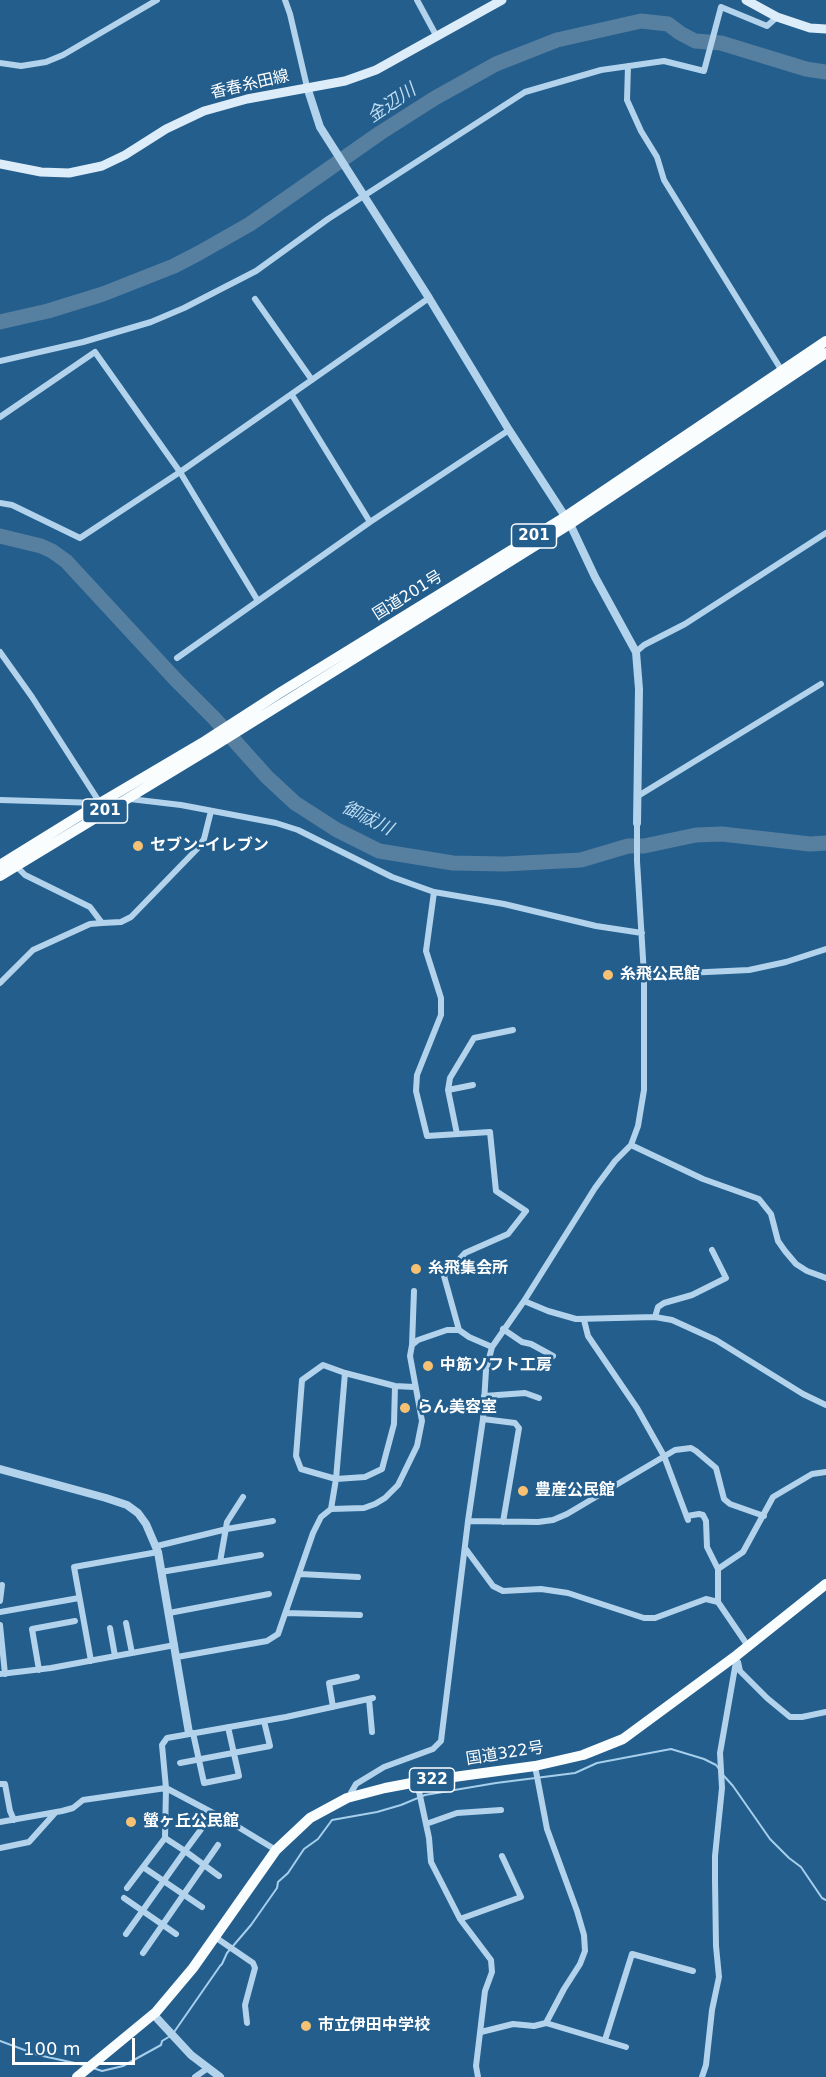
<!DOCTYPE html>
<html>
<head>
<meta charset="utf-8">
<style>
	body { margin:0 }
	#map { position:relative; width:826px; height:2077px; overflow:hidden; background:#235e8d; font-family:"DejaVu Sans",sans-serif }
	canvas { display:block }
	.scale { position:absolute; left:12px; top:2038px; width:123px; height:27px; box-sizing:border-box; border:3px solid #fff; border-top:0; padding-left:8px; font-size:18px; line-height:21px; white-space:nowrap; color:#fff; -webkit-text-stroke:4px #235e8d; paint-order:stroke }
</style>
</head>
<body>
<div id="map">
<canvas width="826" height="2077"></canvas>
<div class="scale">100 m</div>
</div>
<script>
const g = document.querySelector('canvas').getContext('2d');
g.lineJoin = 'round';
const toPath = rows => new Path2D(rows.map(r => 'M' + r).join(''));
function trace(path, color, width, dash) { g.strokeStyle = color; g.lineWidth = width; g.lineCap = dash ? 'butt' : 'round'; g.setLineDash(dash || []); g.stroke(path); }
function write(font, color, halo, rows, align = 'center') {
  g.font = font + ' "DejaVu Sans","Noto Sans JP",sans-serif'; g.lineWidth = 5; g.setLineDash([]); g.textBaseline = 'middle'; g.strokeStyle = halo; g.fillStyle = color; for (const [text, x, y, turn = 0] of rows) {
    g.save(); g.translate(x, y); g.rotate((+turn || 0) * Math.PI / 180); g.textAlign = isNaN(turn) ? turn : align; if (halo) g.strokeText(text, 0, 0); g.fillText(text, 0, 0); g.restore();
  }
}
trace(toPath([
	[724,1776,733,1786,770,1839,789,1858,801,1867,822,1898,826,1900],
	[0,2041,38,2055,84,2065],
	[93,2068,102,2071,123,2066,161,2045,162,2041,172,2035,220,1966,222,1964,227,1953,251,1925,277,1888,278,1882,288,1873,304,1849,318,1839,332,1820,377,1812,401,1805,425,1795,496,1783,575,1773,597,1763,671,1749,704,1759,716,1765,719,1769]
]), '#a6cfec', 2);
trace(toPath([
	[0,322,48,311,103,294,174,266,199,253,250,224,380,133,435,98,496,64,557,40,641,21,668,24,680,33,695,41,721,43,806,69,826,72],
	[0,536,41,546,52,551,66,561,176,680,214,718,267,777,295,803,337,830,379,851,453,863,504,864,581,860,628,846,644,846,696,835,722,834,810,844,826,843]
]), '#577f9f', 15);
trace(toPath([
	[285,0,290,14,307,87],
	[417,0,437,37],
	[0,63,21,66,46,62,63,55,157,0],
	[628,66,627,100,641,131,657,157,664,180,782,371],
	[255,299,312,380],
	[0,361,83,342,151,322,184,308,256,271,328,219,525,92,601,70,664,61,704,71,721,7,767,26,777,17],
	[292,395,370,522],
	[0,417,95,352,180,472,258,601],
	[0,503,12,505,80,538,180,472,429,298],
	[0,652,32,697,100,803],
	[636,652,644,645,685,624,826,533],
	[177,658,370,522,509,430],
	[638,796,821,684],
	[130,799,181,805,276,823,298,830,392,877,434,892,504,904,596,926,642,933],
	[0,800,99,803],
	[16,866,25,875,90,907,102,923,121,922,131,917,197,849,204,839,211,811],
	[434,892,426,951,441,998,441,1015,417,1075,416,1091,427,1136,490,1132,496,1191,526,1211,508,1234,465,1253,444,1276,459,1330],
	[644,975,749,970,786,962,826,949],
	[0,983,33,950,90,924,102,923],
	[448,1090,473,1085],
	[457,1134,448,1090,450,1078,474,1038,513,1030],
	[631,1145,703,1179,759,1199,771,1214,778,1241,785,1251,796,1264,807,1271,826,1278],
	[524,1301,548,1311,576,1319,655,1317,672,1320,716,1340,803,1394,826,1405],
	[655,1317,658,1307,664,1303,692,1295,726,1278,712,1250],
	[584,1320,588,1336,637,1408,664,1456,688,1520],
	[503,1329,522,1342,531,1344,553,1356],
	[412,1345,414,1291],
	[345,1373,336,1479,365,1477,382,1469,394,1424,395,1386],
	[484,1396,525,1393,539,1398],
	[483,1419,515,1423,519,1428,503,1522],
	[331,1509,336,1479,301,1469,296,1456,302,1380,323,1365,345,1373,395,1386,414,1387],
	[687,1516,699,1514,703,1515,706,1521,707,1547,718,1569],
	[468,1521,538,1522,553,1520,567,1514,675,1450,691,1448,696,1451,716,1468,724,1499,730,1504,764,1516],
	[157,1546,227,1529,273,1521],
	[465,1548,493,1586,503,1591,541,1589,568,1593,644,1618,655,1618,706,1599,718,1602,748,1646],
	[220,1562,227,1522,243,1497],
	[161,1572,261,1555],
	[300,1574,358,1577],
	[0,1601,2,1585],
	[718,1602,718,1569,743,1552,773,1497,812,1474,826,1472],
	[0,1612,79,1598],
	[169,1613,269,1594],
	[286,1613,360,1615],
	[126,1623,132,1653],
	[0,1625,5,1674],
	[110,1628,115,1656],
	[177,1657,267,1641,278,1634,313,1533,321,1517,331,1509,364,1508,375,1504,385,1498,398,1485,417,1446,422,1421,410,1356,412,1345,418,1340,447,1330,459,1330,469,1337,492,1347],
	[91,1661,74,1567,158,1552],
	[738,1662,740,1671,767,1698,790,1717,802,1717,826,1712],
	[39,1670,32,1629,75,1621],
	[0,1674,51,1668,175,1645],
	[369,1699,372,1732],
	[333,1707,329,1683,357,1677],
	[193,1733,204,1783,239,1776,228,1727],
	[180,1763,270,1746,264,1721],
	[417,1782,429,1838,431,1862,460,1919,491,1960,492,1972,485,1991,476,2066,478,2077],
	[0,1784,5,1784,10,1811,14,1820],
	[348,1798,356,1784,384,1767,433,1749,441,1741,468,1521,483,1419,486,1370,492,1347,524,1301,595,1188,615,1161,631,1145,638,1126,644,1090,644,975,637,861,637,823],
	[0,1822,62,1811,73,1808,83,1800,166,1788,230,1822,276,1850],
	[205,1824,185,1851,219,1876],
	[426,1824,457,1813,501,1810],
	[0,1848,29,1842,55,1813],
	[143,1867,202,1907],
	[127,1888,165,1838,166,1788,162,1745,167,1738,286,1717,373,1698],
	[124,1898,176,1934],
	[460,1919,521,1897,502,1856],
	[126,1934,185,1851,165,1838],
	[215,1937,253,1963,255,1968,245,2005,247,2023],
	[143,1953,218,1845],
	[546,2023,626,2047],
	[481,2032,513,2024,534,2026,546,2023,564,1989,580,1964,585,1951,584,1935,577,1911,547,1829,535,1766],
	[605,2040,632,1954,693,1971],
	[195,2077,208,2068],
	[702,2077,706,2065,712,2010,719,1977,716,1946,715,1880,715,1856,722,1788,720,1753,737,1656]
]), '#b2d3eb', 6);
trace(toPath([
	[307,87,320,127,429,298,509,430,570,524,595,577,636,652,639,689,637,823],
	[0,1469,106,1498,127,1505,138,1513,146,1524,158,1552,189,1733],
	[153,2014,191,2055,220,2077]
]), '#b2d3eb', 8);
trace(toPath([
	[746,0,777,17,810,28,826,29],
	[0,164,41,172,69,173,102,166,125,155,166,129,204,111,247,99,345,81,376,70,502,0]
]), '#ddecf9', 9);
trace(toPath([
	[0,865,100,803,205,741,281,692,565,517,826,341],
	[0,876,211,748,570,524,826,353],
	[77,2077,156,2012,193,1968,276,1850,310,1818,347,1798,385,1788,417,1782,535,1766,583,1755,623,1739,737,1655,826,1584]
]), '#fafdfe', 10);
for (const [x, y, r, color] of [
	[138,846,6,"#f7c174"],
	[608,975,6,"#f7c174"],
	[416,1269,6,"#f7c174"],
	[428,1366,6,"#f7c174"],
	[405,1408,6,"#f7c174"],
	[523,1491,6,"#f7c174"],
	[131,1822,6,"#f7c174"],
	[306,2026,6,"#f7c174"]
]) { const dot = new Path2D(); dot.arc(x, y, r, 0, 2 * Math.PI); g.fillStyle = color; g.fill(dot); trace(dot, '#235e8d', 2); }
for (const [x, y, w] of [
	[534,536,45],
	[105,811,45],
	[432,1780,45]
]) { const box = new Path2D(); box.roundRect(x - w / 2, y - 12, w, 24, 4.5); g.fillStyle = '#235e8d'; g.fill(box); trace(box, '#fff', 1.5); }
write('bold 15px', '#fff', null, [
	["201",534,536],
	["201",105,811],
	["322",432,1780]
]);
write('16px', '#fff', '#235e8d', [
	["香春糸田線",250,85,-13],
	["国道201号",408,596,-32],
	["国道322号",505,1754,-9]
]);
write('bold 16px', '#fff', '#235e8d', [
	["セブン-イレブン",150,846],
	["糸飛公民館",620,975],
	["糸飛集会所",428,1269],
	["中筋ソフト工房",440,1366],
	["らん美容室",417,1408],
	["豊産公民館",535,1491],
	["螢ヶ丘公民館",143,1822],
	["市立伊田中学校",318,2026]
], 'left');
write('italic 18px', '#bedcf2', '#235e8d', [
	["金辺川",392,104,-34],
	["御祓川",367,819,26]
]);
</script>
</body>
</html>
